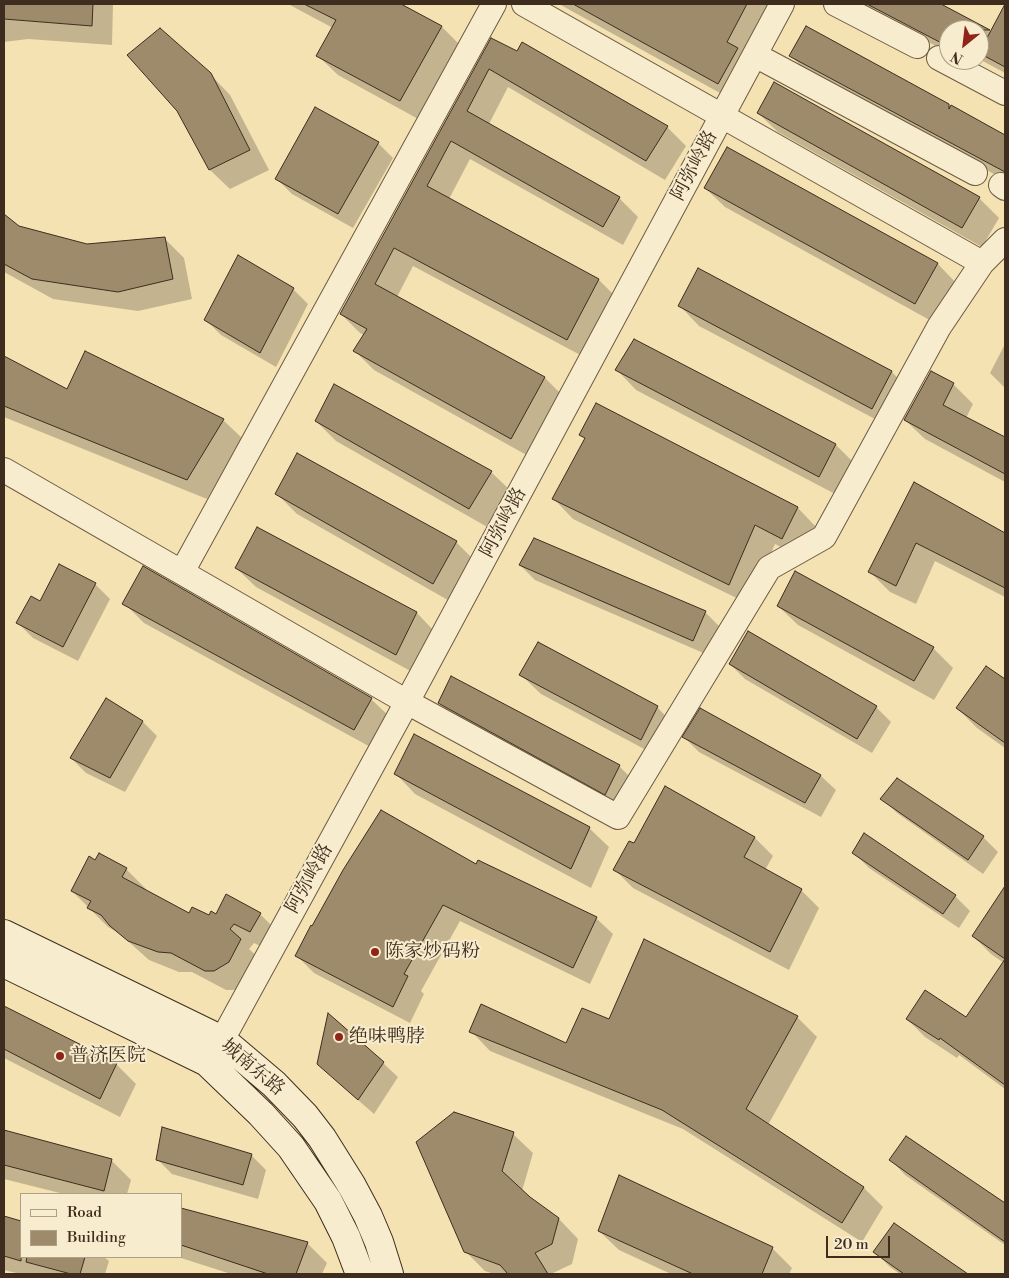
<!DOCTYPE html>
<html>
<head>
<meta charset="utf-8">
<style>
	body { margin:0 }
	#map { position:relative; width:1009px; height:1278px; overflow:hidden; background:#f4e2b3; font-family:"Libre Bodoni",serif }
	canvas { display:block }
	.frame { position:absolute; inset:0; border:5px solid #3e2d1e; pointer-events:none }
	.legend { position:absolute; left:20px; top:1193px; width:162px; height:65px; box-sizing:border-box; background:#f8ecce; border:1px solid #aea088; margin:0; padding:6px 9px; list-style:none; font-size:15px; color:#3e2d1e }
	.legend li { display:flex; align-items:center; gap:10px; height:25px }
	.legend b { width:25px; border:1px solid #aea088 }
	.north { position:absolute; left:939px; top:20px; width:50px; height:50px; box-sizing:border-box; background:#f8ecce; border:1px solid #aea088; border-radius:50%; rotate:209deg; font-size:14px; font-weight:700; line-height:20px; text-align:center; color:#3e2d1e }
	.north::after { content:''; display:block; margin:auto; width:18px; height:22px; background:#8f2418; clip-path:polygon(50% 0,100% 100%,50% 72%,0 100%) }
	.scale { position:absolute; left:826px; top:1236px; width:64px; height:22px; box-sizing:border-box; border:2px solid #3e2d1e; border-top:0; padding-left:6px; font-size:15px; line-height:18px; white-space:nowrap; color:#3e2d1e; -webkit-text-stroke:4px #f8ecce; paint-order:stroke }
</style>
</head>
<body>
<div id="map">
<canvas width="1009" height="1278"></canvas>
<div class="frame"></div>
<ul class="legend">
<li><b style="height:6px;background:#f8ecce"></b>Road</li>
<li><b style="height:14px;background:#9d8b6b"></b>Building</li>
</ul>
<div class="north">N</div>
<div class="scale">20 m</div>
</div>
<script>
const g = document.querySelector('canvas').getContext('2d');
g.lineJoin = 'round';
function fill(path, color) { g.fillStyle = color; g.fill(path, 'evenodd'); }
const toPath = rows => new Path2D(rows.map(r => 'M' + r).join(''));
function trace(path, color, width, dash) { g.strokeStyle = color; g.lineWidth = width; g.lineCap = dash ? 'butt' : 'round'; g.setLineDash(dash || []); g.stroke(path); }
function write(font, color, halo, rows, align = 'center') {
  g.font = font + ' "Libre Bodoni","Noto Serif SC",serif'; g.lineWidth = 4; g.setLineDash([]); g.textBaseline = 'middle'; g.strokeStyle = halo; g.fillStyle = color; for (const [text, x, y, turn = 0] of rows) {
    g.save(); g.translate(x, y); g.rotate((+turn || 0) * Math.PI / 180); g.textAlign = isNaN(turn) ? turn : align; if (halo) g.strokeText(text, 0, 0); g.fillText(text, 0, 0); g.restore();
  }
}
fill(toPath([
	[4,4,113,4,112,45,28,39,4,42],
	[288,4,398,4,442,27,461,46,420,120,338,75,318,56,333,28],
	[559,4,777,4,738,103],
	[857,4,939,4,992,32,999,18,1005,22,1005,73,979,59,979,30,949,30,949,53],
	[807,28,1005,136,1005,180,810,75,790,55],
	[492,39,667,127,686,146,665,180,508,87,489,124,619,198,638,217,623,245,470,159,449,199,599,280,618,299,586,358,413,266,397,297,545,378,564,397,530,457,374,370,355,351,364,335,360,333,341,314],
	[210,74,230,95,269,170,230,189,210,170,178,111],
	[758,113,979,198,999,218,982,247,778,132],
	[378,143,393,158,353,228,292,194,277,179],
	[727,148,938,264,957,284,935,323,725,207,705,188],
	[4,215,18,228,87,245,164,238,184,258,192,299,138,311,53,299,4,272],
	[699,270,892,372,911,392,892,428,699,326,680,306],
	[293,289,308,304,276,367,221,335,206,320],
	[1004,346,1005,347,1005,388,990,373],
	[4,357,68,391,223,420,243,439,207,499,4,417],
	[617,370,836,445,855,464,839,496,636,390],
	[953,384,973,404,966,418,1005,439,1005,482,925,439,905,420],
	[597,404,798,508,817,528,802,558,775,544,749,604,573,519,554,499,586,440,581,435],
	[316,421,491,472,511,491,489,528,336,441],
	[914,484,1005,534,1005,597,935,561,916,604,890,592,870,572],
	[277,494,456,542,476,562,453,603,297,514],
	[258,528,417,613,436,633,416,674,256,587,236,568],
	[520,565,705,612,720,627,708,655,535,580],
	[95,584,110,599,78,661,33,638,18,623],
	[124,603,371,699,391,718,374,749,144,623],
	[778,606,933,648,953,668,934,700,798,625],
	[730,664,876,707,891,722,872,753,745,679],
	[986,668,1005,680,1005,748,977,728,957,708],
	[521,675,657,707,676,727,661,758,541,694],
	[440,703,619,766,639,786,625,813,460,723],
	[143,722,157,736,125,792,86,773,71,758],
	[684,737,821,776,836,790,821,817,699,752],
	[396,774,589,828,609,847,591,888,415,794],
	[897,780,983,837,998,852,983,874,897,813,882,798],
	[666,788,755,838,773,856,765,870,801,890,819,908,789,970,633,888,615,870,634,845],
	[854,853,955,896,970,911,959,928,869,868],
	[100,855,126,869,146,889,145,891,189,915,209,917,216,916,260,914,280,934,270,951,254,943,249,949,260,959,248,981,234,990,226,990,192,972,179,972,149,960,119,933,108,927,72,891,96,861],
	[476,866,596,918,613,934,590,984,460,921,421,991,424,994,410,1023,314,973,297,956],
	[1005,889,1005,1089,959,1055,957,1058,925,1037,907,1019,967,1019,1004,963,991,954,973,936],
	[4,1008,116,1064,136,1084,120,1117,4,1058],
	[797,1017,817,1037,768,1125,863,1187,883,1207,862,1242,683,1129,490,1051,471,1031,566,1044,610,1021],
	[318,1063,383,1063,398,1077,374,1114,334,1079],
	[4,1131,111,1160,131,1180,127,1194,64,1194,4,1179],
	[513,1134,533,1153,522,1191,559,1219,578,1239,572,1264,553,1273,554,1274,494,1274,485,1271,465,1251],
	[906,1138,1005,1205,1005,1245,905,1175,891,1160],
	[251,1155,266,1170,258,1199,172,1174,157,1159],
	[181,1209,307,1243,327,1263,322,1274,231,1274,178,1257,181,1257],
	[4,1217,21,1222,21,1257,104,1257,109,1261,105,1274,20,1274,4,1270],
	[894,1225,966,1274,900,1274,890,1267,875,1252],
	[599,1231,772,1248,792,1268,789,1274,671,1274,619,1250]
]), '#0003');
const building = toPath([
	[4,4,93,4,92,26,4,19,4,4],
	[304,4,401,4,442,26,400,101,316,56,336,20,304,4],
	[573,4,747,4,727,42,738,48,718,84,573,4],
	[867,4,941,4,990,30,949,30,949,47,867,4],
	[1005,4,1005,67,979,53,1005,4],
	[806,26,949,104,949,109,951,105,1005,135,1005,172,789,56,806,26],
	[160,28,211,73,250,150,209,170,177,111,127,55,160,28],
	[491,38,517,51,522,42,668,126,646,161,489,69,467,111,620,197,603,227,451,141,427,186,599,279,567,340,394,248,375,284,545,377,511,439,353,351,367,329,340,314,491,38],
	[774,82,980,197,962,228,757,113,774,82],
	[315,107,379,142,338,214,275,179,315,107],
	[727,147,938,263,915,304,704,188,727,147],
	[4,214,19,226,87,244,165,237,173,279,118,292,32,279,4,264,4,214],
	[238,255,294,288,260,353,204,320,238,255],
	[698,268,892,371,872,409,678,306,698,268],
	[634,339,836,444,819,477,615,370,634,339],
	[85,351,224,419,187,480,4,406,4,356,67,389,85,351],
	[931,371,954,383,943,405,1005,437,1005,474,904,420,931,371],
	[334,384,492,471,469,509,315,421,334,384],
	[596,403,798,507,782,539,755,525,729,585,552,499,585,438,579,435,596,403],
	[297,453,457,541,433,584,275,494,297,453],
	[914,482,1005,533,1005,588,916,543,896,586,868,572,914,482],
	[257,527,417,612,396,655,235,568,257,527],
	[534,538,706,611,693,641,519,565,534,538],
	[59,564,96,583,63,647,16,623,31,596,40,601,59,564],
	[143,566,372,698,354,730,122,604,143,566],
	[795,571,934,647,914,681,777,606,795,571],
	[748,631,877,706,857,739,729,664,748,631],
	[538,642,658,706,641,740,519,675,538,642],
	[986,666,1005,679,1005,743,956,708,986,666],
	[451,676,620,765,605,795,438,703,451,676],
	[106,698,143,721,110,778,70,758,106,698],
	[700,708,821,775,805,803,682,737,700,708],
	[414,734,590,827,571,869,394,774,414,734],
	[897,778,984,836,968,860,880,799,897,778],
	[665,786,755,837,744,857,802,889,770,952,613,870,629,841,634,843,665,786],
	[381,810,476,864,478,860,597,917,573,968,443,905,404,974,408,976,393,1007,295,956,311,925,312,926,343,870,381,810],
	[864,833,956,895,943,914,852,853,864,833],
	[99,853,127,868,122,877,189,913,192,907,209,915,211,911,216,914,226,894,261,913,250,932,234,924,230,929,241,939,229,962,214,971,205,971,171,953,158,952,128,941,110,926,101,915,87,908,91,901,71,891,89,856,95,860,99,853],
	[1005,886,1005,1085,940,1038,939,1040,906,1019,925,990,966,1017,1005,959,972,936,1005,886],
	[644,939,798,1016,746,1109,864,1187,842,1223,662,1110,469,1032,481,1004,566,1043,582,1008,609,1019,644,939],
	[4,1006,117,1063,100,1099,4,1049,4,1006],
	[328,1013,384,1062,358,1100,317,1064,328,1013],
	[454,1112,514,1132,502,1171,530,1197,559,1218,552,1244,535,1253,548,1274,508,1274,500,1265,464,1252,416,1142,454,1112],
	[162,1127,252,1154,243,1185,156,1160,162,1127],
	[4,1130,112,1159,104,1191,4,1165,4,1130],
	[906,1136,1005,1203,1005,1242,889,1160,906,1136],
	[619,1175,773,1247,762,1274,693,1274,598,1231,619,1175],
	[181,1208,308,1242,296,1274,268,1274,181,1245,181,1208],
	[4,1216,21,1221,21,1261,4,1256,4,1216],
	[894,1223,968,1274,904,1274,873,1252,894,1223],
	[27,1257,85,1257,80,1274,71,1274,26,1262,27,1257]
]);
fill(building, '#9d8b6b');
trace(building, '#3e2d1e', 1);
const street = toPath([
	[524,4,982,263],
	[836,4,917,46],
	[755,55,975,173],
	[939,58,1005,93],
	[1001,185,1005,188],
	[4,470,407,702,618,817,769,568,824,537,939,327,982,263,1005,240],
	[182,572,494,4],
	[222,1040,407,702,782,4]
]);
const secondary = toPath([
	[4,934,222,1040,274,1084,305,1116,322,1138,352,1186,368,1216,379,1242,389,1274],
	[4,963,207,1062,261,1114,291,1147,328,1201,346,1237,360,1274]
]);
trace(street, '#6c5a43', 26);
trace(secondary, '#3e2d1e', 30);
trace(street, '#f8ecce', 24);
trace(secondary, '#f8ecce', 28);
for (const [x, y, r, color] of [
	[375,952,5,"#8f2418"],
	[339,1037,5,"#8f2418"],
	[60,1056,5,"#8f2418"]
]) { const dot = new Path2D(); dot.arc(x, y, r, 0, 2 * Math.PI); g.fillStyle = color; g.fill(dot); trace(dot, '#f8ecce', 2); }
write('19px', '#3e2d1e', '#f8ecce', [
	["阿弥岭路",695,166,-62],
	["阿弥岭路",504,523,-62],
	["阿弥岭路",310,879,-61],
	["城南东路",252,1068,40]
]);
write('19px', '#3e2d1e', '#f8ecce', [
	["陈家炒码粉",385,952],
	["绝味鸭脖",349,1037],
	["普济医院",70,1056]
], 'left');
</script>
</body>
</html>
